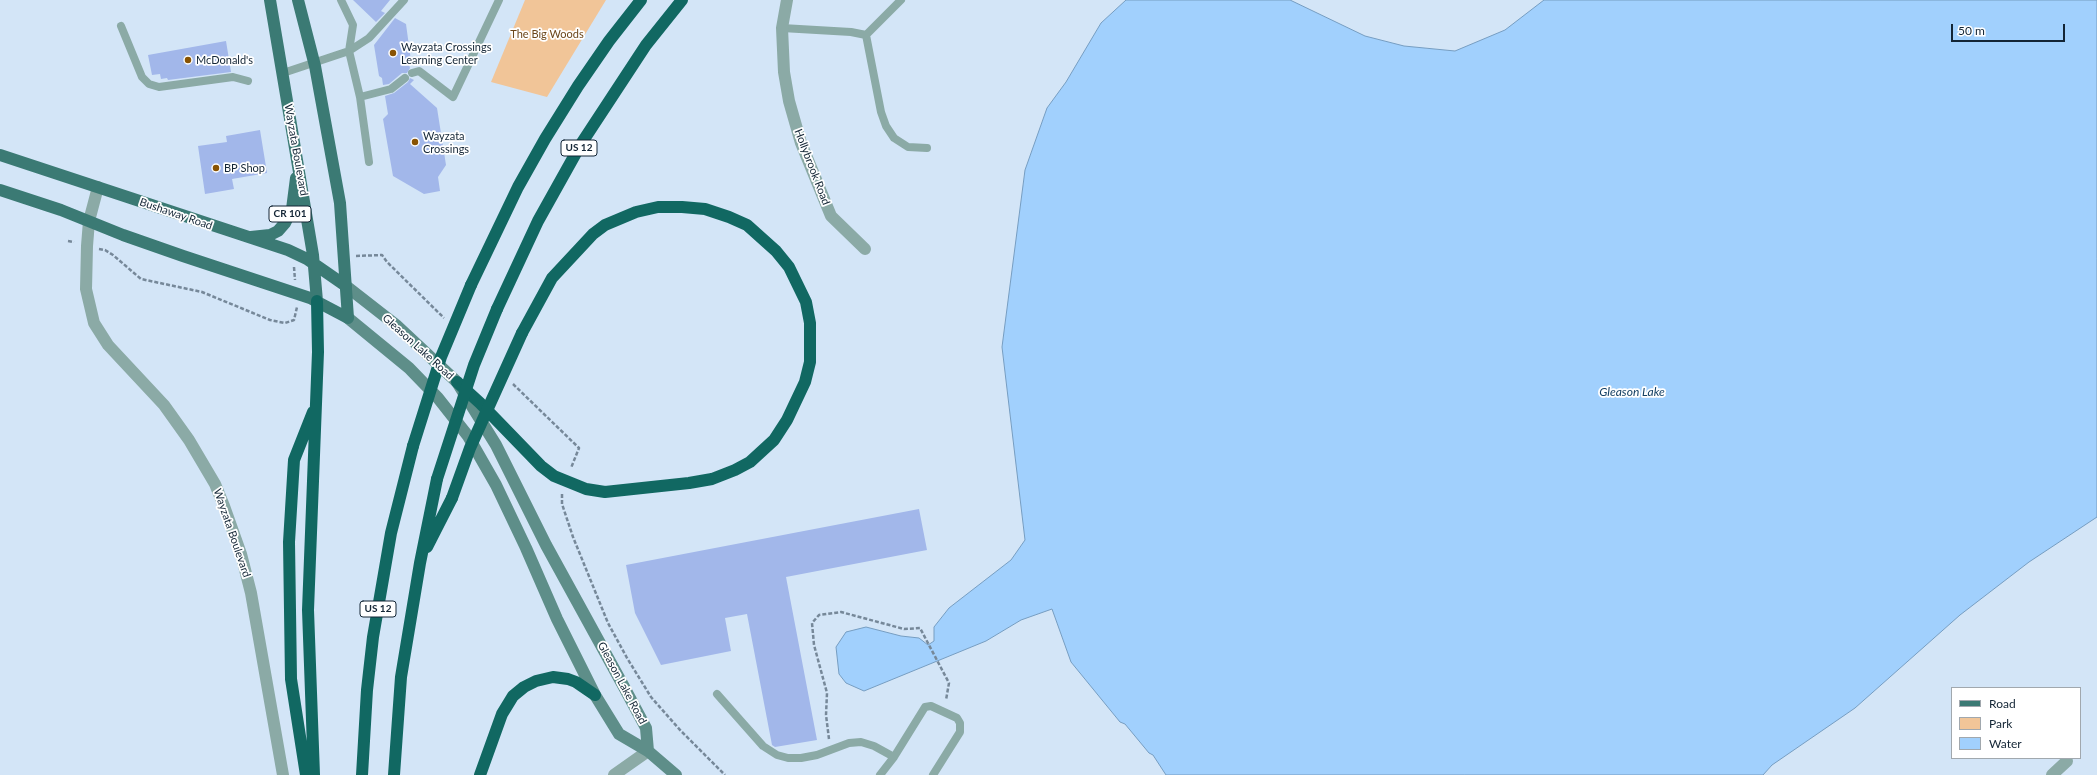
<!DOCTYPE html>
<html>
<head>
<meta charset="utf-8">
<style>
	body { margin:0 }
	#map { position:relative; width:2097px; height:775px; overflow:hidden; background:#d3e5f7; font-family:Lato,sans-serif }
	canvas { display:block }
	.legend { position:absolute; left:1951px; top:687px; width:130px; height:72px; box-sizing:border-box; background:#fff; border:1px solid #a1a8ae; margin:0; padding:5px 7px; list-style:none; font-size:12px; color:#132535 }
	.legend li { display:flex; align-items:center; gap:8px; height:20px }
	.legend b { width:20px; border:1px solid #a1a8ae }
	.scale { position:absolute; left:1951px; top:24px; width:114px; height:18px; box-sizing:border-box; border:2px solid #132535; border-top:0; padding-left:5px; font-size:12px; line-height:14px; white-space:nowrap; color:#132535; -webkit-text-stroke:3px #fff; paint-order:stroke }
</style>
</head>
<body>
<div id="map">
<canvas width="2097" height="775"></canvas>
<ul class="legend">
<li><b style="height:5px;background:#3b7a74"></b>Road</li>
<li><b style="height:11px;background:#f1c598"></b>Park</li>
<li><b style="height:11px;background:#a1d0fd"></b>Water</li>
</ul>
<div class="scale">50 m</div>
</div>
<script>
const g = document.querySelector('canvas').getContext('2d');
g.lineJoin = 'round';
function fill(path, color) { g.fillStyle = color; g.fill(path, 'evenodd'); }
const toPath = rows => new Path2D(rows.map(r => 'M' + r).join(''));
function trace(path, color, width, dash) { g.strokeStyle = color; g.lineWidth = width; g.lineCap = dash ? 'butt' : 'round'; g.setLineDash(dash || []); g.stroke(path); }
function write(font, color, halo, rows, align = 'center') {
  g.font = font + ' Lato,sans-serif'; g.lineWidth = 3.5; g.setLineDash([]); g.textBaseline = 'middle'; g.strokeStyle = halo; g.fillStyle = color; for (const [text, x, y, turn = 0] of rows) {
    g.save(); g.translate(x, y); g.rotate((+turn || 0) * Math.PI / 180); g.textAlign = isNaN(turn) ? turn : align; if (halo) g.strokeText(text, 0, 0); g.fillText(text, 0, 0); g.restore();
  }
}
fill(toPath([
	[525,0,606,0,547,97,491,82]
]), '#f1c598');
const water = toPath([
	[1126,0,1290,0,1365,36,1404,46,1455,51,1505,30,1544,0,2097,0,2097,517,2029,562,1960,615,1855,708,1772,765,1763,775,1166,775,1153,755,1149,753,1125,724,1120,722,1071,662,1052,609,1021,620,986,641,864,691,846,683,839,674,836,647,846,632,866,627,901,636,919,638,928,645,934,641,934,627,949,608,1011,560,1025,540,1002,347,1025,170,1047,108,1066,82,1101,23,1126,0]
]);
fill(water, '#a1d0fd');
trace(water, '#769dc1', 1);
fill(toPath([
	[353,0,390,0,381,11,385,13,376,22],
	[395,18,406,24,411,61,409,65,410,68,407,73,402,73,389,84,383,85,382,78,379,76,374,45],
	[226,41,231,72,168,80,167,78,161,79,160,74,152,75,148,55],
	[410,78,414,80,410,84,437,108,446,165,438,177,440,191,424,194,393,176,383,119,388,114,385,96,394,93,408,82],
	[260,130,267,173,232,179,234,189,205,194,198,146,227,142,226,136],
	[919,509,927,550,786,577,817,740,775,747,772,745,747,614,725,618,731,651,661,665,635,613,626,565]
]), '#a2b7ea');
trace(toPath([
	[68,241,74,242],
	[99,249,105,250,113,255,141,279,202,292,270,320,285,323,294,320,297,307],
	[356,256,382,255,387,262,444,318],
	[294,267,295,280],
	[513,384,579,448,571,468],
	[562,494,562,504,573,537,608,623,627,658,651,697,681,731,725,775],
	[829,739,826,715,827,693,814,645,812,623,819,615,841,612,904,629,920,628,949,683,946,700]
]), '#768899', 2.5, [4, 2]);
trace(toPath([
	[901,0,866,35,881,112,886,126,894,138,908,147,927,148],
	[121,26,142,77,149,84,159,87,233,77,248,81],
	[782,28,851,32,866,35],
	[283,73,349,51,353,25,341,0],
	[412,73,419,71,453,97,499,0],
	[360,97,391,89,405,78],
	[369,162,360,97,349,51,369,38,404,0],
	[717,694,763,746,777,755,788,758,801,758,817,755,849,743,861,742,874,746,894,757],
	[880,775,894,757,925,707,931,706,957,718,960,723,960,732,933,775]
]), '#8baaa6', 8);
trace(toPath([
	[787,0,782,28,784,72,789,101,801,143,831,216,865,249],
	[2052,775,2067,761]
]), '#8baaa6', 12);
trace(toPath([
	[98,187,89,221,87,246,86,289,94,323,108,345,164,405,189,440,215,484,224,506,241,554,251,593,283,775],
	[614,775,648,751]
]), '#8baaa6', 12);
trace(toPath([
	[346,286,396,325,457,382,496,445,546,545,624,687,646,728,648,751],
	[348,318,409,368,438,398,468,436,496,485,526,548,557,619,595,695,619,734,648,751,676,775]
]), '#5e8e89', 12);
trace(toPath([
	[270,0,313,255,317,301],
	[298,0,315,66,340,203,348,318],
	[0,155,288,250,307,259,346,286],
	[0,190,61,210,123,235,183,256,310,298,348,318],
	[251,237,270,235,278,231,285,223,292,209,296,178]
]), '#3b7a74', 12);
trace(toPath([
	[471,285,518,187,545,139,578,86,609,41,641,0],
	[497,309,538,221,581,144,646,45,682,0],
	[457,382,480,403,541,466,554,476,586,489,605,492,689,483,712,479,735,470,750,462,774,440,787,420,805,382,810,362,810,323,806,302,789,267,776,251,747,225,729,217,705,209,682,207,658,207,636,212,605,225,593,234,552,278,522,333],
	[427,547,452,498],
	[306,775,291,679,289,542,294,460,313,412],
	[314,775,308,610,318,352,317,301],
	[362,775,367,690,373,637,391,533,413,446],
	[394,775,401,677,420,563,437,479],
	[480,775,502,714,513,696,524,687,536,681,553,677,568,679,576,682,595,695]
]), '#116862', 12);
trace(toPath([
	[413,446,441,357,471,285],
	[437,479,474,365,497,309],
	[452,498,470,448,522,333]
]), '#116862', 12);
for (const [x, y, r, color] of [
	[393,53,4,"#895302"],
	[188,60,4,"#895302"],
	[415,142,4,"#895302"],
	[216,168,4,"#895302"]
]) { const dot = new Path2D(); dot.arc(x, y, r, 0, 2 * Math.PI); g.fillStyle = color; g.fill(dot); trace(dot, '#fff', 1.5); }
for (const [x, y, w] of [
	[579,148,36],
	[290,214,42],
	[378,609,36]
]) { const box = new Path2D(); box.roundRect(x - w / 2, y - 8, w, 16, 3); g.fillStyle = '#fff'; g.fill(box); trace(box, '#132535', 1); }
write('bold 10px', '#132535', null, [
	["US 12",579,148],
	["CR 101",290,214],
	["US 12",378,609]
]);
write('11px', '#6c461a', '#fff', [
	["The Big Woods",547,34]
]);
write('11px', '#132535', '#fff', [
	["Wayzata Crossings",401,47],
	["Learning Center",401,60],
	["McDonald's",196,60],
	["Wayzata",423,136],
	["Crossings",423,149],
	["BP Shop",224,168]
], 'left');
write('11px', '#132535', '#fff', [
	["Wayzata Boulevard",296,150,80],
	["Hollybrook Road",812,167,69],
	["Bushaway Road",176,214,19],
	["Gleason Lake Road",418,347,42],
	["Wayzata Boulevard",232,533,71],
	["Gleason Lake Road",622,683,62]
]);
write('italic 12px', '#133f63', '#fff', [
	["Gleason Lake",1632,392]
]);
</script>
</body>
</html>
